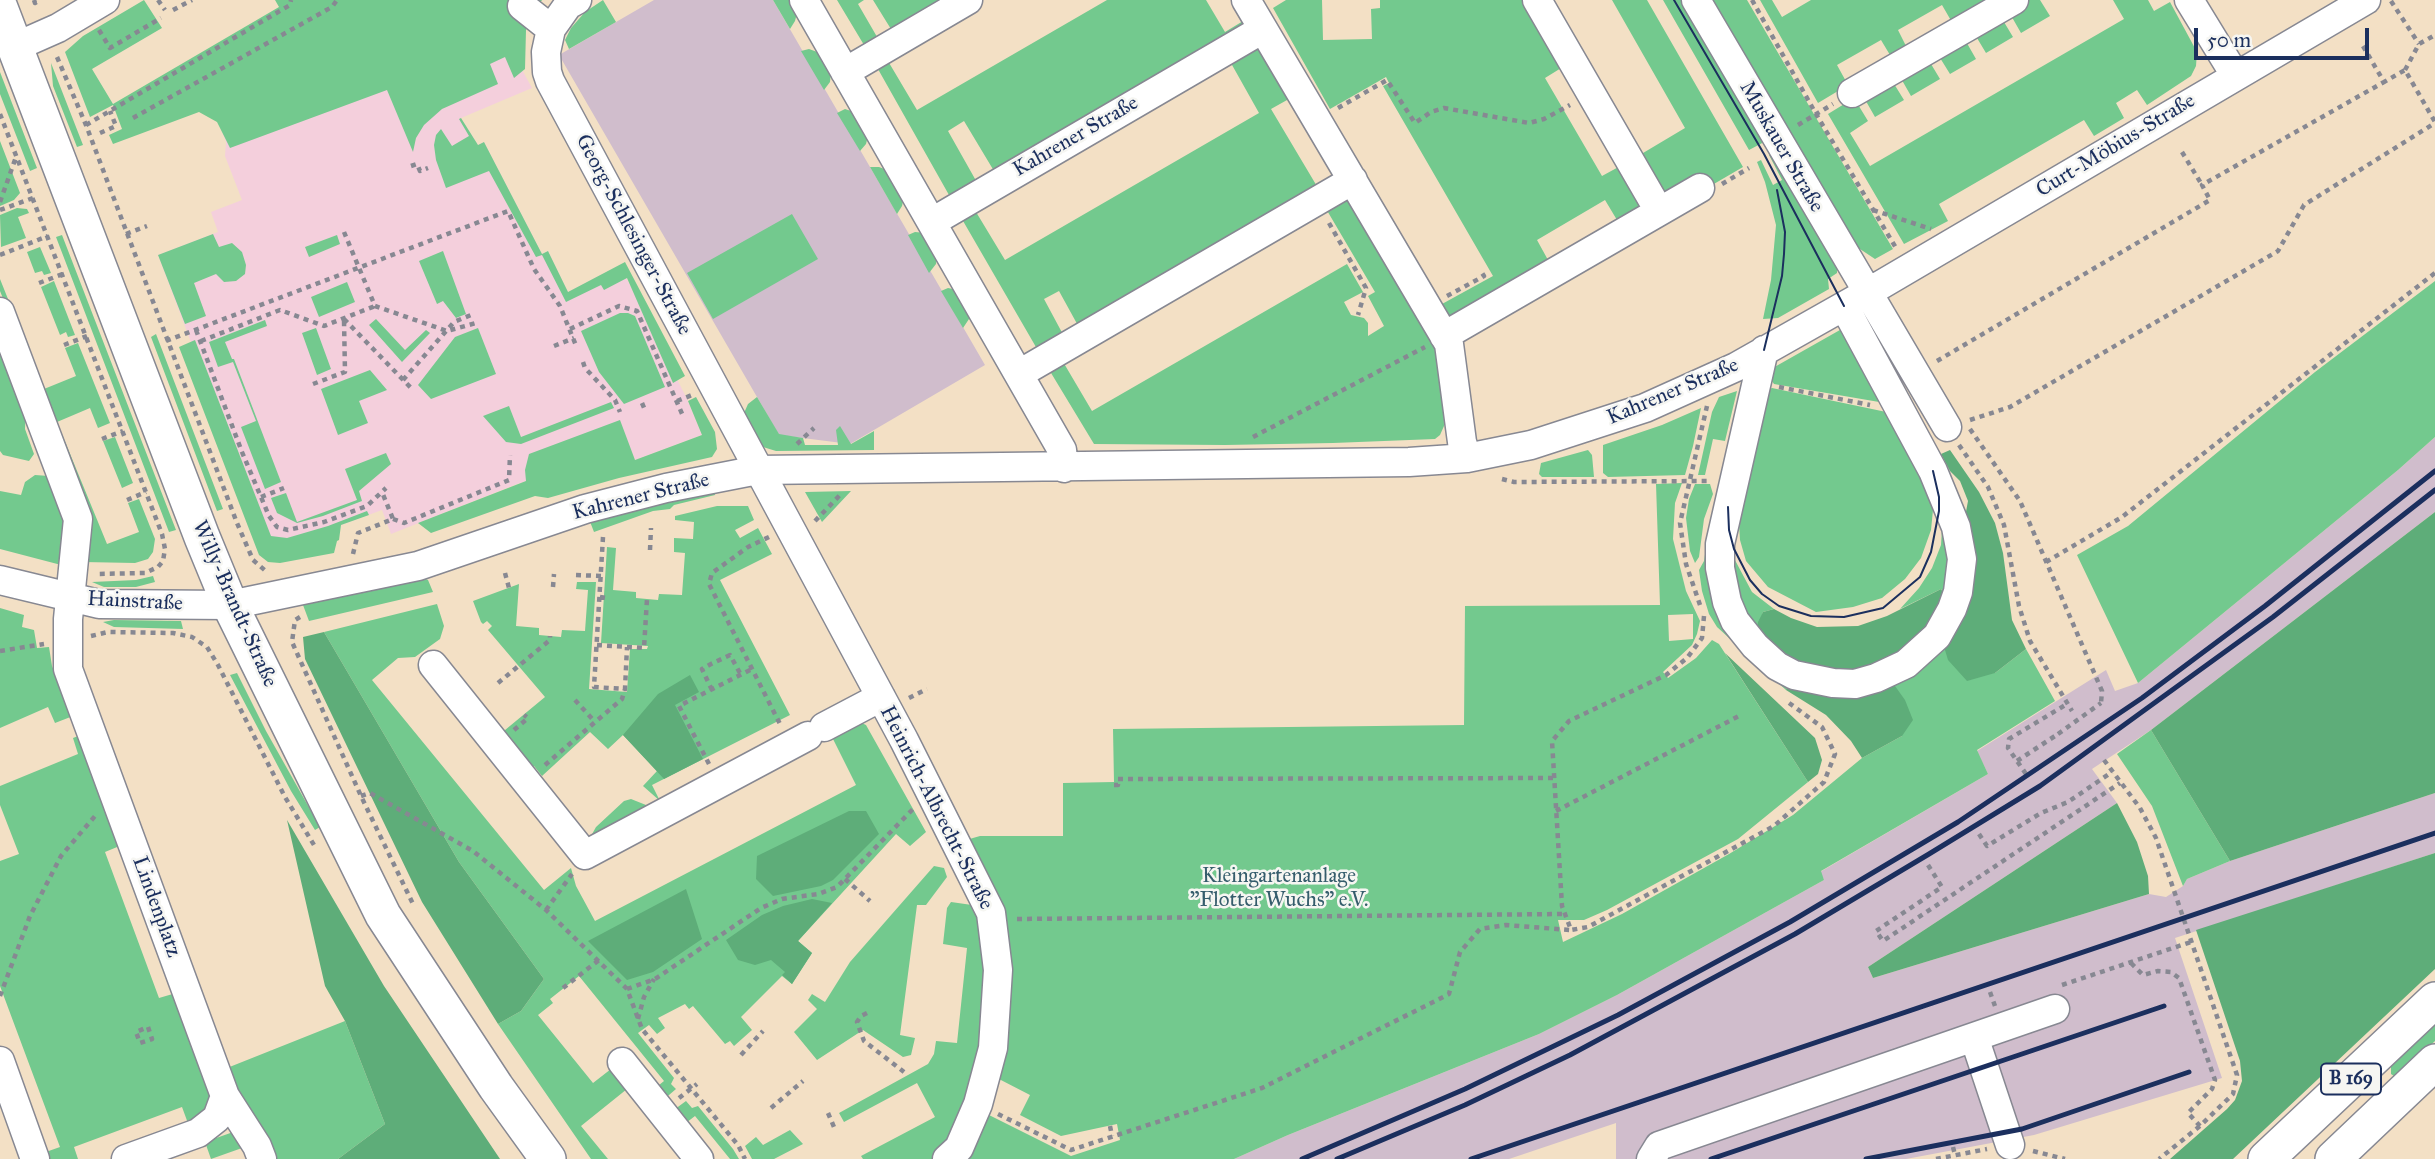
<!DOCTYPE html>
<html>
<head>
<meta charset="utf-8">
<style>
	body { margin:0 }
	#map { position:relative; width:2435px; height:1159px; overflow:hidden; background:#f3e0c5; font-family:"IM FELL Great Primer",serif }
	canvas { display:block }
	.scale { position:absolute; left:2194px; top:28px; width:175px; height:32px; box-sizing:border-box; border:4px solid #1b2f5e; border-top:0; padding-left:9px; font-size:21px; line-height:24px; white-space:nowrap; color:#1b2f5e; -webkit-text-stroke:5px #f6f6f2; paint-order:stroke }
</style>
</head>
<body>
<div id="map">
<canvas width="2435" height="1159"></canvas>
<div class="scale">50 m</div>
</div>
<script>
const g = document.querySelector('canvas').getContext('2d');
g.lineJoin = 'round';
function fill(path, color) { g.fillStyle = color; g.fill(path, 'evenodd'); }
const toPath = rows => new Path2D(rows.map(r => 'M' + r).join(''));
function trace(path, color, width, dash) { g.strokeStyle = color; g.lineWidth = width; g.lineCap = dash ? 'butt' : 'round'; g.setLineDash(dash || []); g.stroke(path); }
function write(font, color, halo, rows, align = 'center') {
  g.font = font + ' "IM FELL Great Primer",serif'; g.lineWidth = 5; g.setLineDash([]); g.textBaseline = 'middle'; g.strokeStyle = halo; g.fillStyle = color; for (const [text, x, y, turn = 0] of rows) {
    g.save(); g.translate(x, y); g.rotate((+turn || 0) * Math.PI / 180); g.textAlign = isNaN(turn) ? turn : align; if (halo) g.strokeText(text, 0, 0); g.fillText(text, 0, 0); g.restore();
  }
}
fill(toPath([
	[514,55,532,88,461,118,478,145,484,142,542,254,548,251,568,292,620,265,688,401,702,435,635,460,631,450,517,484,391,534,382,510,270,551,158,255,218,232,211,212,242,200,225,156,226,142,215,113]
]), '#f4cfdc');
fill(toPath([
	[654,0,773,0,985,365,850,444,779,435,559,55],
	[2435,437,2435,512,2151,730,2092,769,2117,803,1868,967,1873,978,2149,894,2166,897,2183,886,2187,879,2230,861,2435,793,2435,853,2175,938,2222,1078,2034,1135,1906,1159,1616,1159,1616,1123,1509,1159,1234,1159,1288,1135,1539,1034,1617,995,1824,880,1820,872,1988,774,1977,751,2106,670,2115,691,2138,683,2398,470]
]), '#d0bdcc');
fill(toPath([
	[144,0,162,28,92,69,113,104,279,7,275,0,542,0,532,15,526,30,525,69,514,78,505,57,490,64,498,84,442,109,424,125,416,138,413,152,387,90,230,148,217,122,199,112,113,144,109,135,122,129,113,105,90,117,65,52,83,36],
	[603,0,616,22,569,49,565,40,571,28,585,12],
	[773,0,789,0,797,13,795,21,790,29],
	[837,0,864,0,858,4,880,42,867,50],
	[873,0,952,0,894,34],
	[1107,0,1206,0,1225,32,1248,18,1252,23,997,176,964,121,948,131,979,186,953,198,949,195,874,62,885,56,917,110],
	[1286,0,1322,0,1323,40,1372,39,1371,9,1380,8,1380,0,1528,0,1566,65,1545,78,1602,176,1624,164,1646,204,1617,220,1605,200,1537,240,1548,260,1455,316,1449,315,1442,304,1493,276,1383,86,1389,83,1386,77,1330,109,1273,8],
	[1612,0,1647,0,1743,167,1707,188,1664,200,1638,156,1685,128],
	[1663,0,1683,0,1766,141,1749,150],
	[1712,0,1747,0,1893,249,1875,259,1857,247],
	[1760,0,1772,0,1782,17,1811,0,1996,0,1953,24,1942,5,1898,30,1908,50,1893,60,1881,40,1837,65,1848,85,1818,103],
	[2028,0,2040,0,2050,16,2021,33,2009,12],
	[2113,0,2148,0,2154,11,2170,2,2197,52,2196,66,2191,76,2147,105,2137,90,2116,103,2124,118,2094,136,2084,120,1939,204,1948,221,1904,244,1828,114,1854,98,1868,121,1850,133,1870,166,2124,19],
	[2001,17,2013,37,1986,53,1974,33],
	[1964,38,1976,59,1950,74,1937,53],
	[1255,39,1296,95,1271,109,1318,188,1081,331,1059,291,1044,299,1066,340,1040,354,959,214,973,207,1005,260,1259,113,1227,56],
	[809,49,820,53,831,73,830,82,824,90,801,51],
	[1928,59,1940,79,1911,96,1899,75],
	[51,63,83,145,77,147,53,86],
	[0,72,37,168,30,171,0,94],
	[1891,79,1904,100,1875,117,1863,96],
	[845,109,854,112,868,136,866,144,860,151,837,113],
	[461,118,478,145,484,142,542,254,548,251,568,292,625,262,685,376,673,383,627,278,604,290,601,285,566,302,542,255,536,257,489,171,446,188,436,160,434,145,436,135,441,129,452,146,469,136,459,119],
	[0,141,20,193,14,200,0,206],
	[1773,152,1837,266,1837,273,1828,279,1829,289,1778,318,1763,319,1771,280,1776,225,1765,182,1757,162,1761,160,1773,185,1782,180,1769,155],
	[870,167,879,167,890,171,904,197,902,206,897,214],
	[1344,190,1443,349,1444,426,1440,435,1435,439,1333,443,1225,445,1094,444,1045,363,1059,355,1092,411,1347,264,1363,292,1344,302,1351,315,1364,318,1368,323,1368,336,1384,326,1368,296,1375,292,1322,202],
	[17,208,27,209,29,213,18,217,26,238,1,247,0,215],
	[792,214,818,259,713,319,687,273],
	[915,232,926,233,937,254,936,264,929,273,908,235],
	[213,234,219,247,232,243,242,252,246,265,245,274,236,281,224,282,216,274,194,283,206,316,185,324,158,255],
	[62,235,176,530,169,532,56,237],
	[337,235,340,244,309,257,305,247],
	[40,247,51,273,44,275,42,271,35,273,27,252],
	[443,251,466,314,456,318,443,301,437,304,419,261],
	[0,279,44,389,76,376,65,348,78,343,110,423,98,428,90,408,57,422,107,544,139,532,128,503,139,499,155,539,153,552,148,559,135,563,83,562,33,373,0,291],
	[54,281,75,335,68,337,66,332,60,335,41,287],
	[2435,281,2435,437,2398,470,2138,683,2077,555,2128,526,2315,372],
	[347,282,355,302,319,317,311,297],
	[948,288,958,290,969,309,969,319,963,328,941,291],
	[620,313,628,313,635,316,665,387,624,404,599,372,581,331],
	[376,319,405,350,426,330,430,333,402,362,369,325],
	[265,320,267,326,225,342,232,359,234,359,281,482,265,489,241,427,256,421,233,362,218,367,209,342],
	[1847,326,1885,403,1774,384,1768,375,1771,369],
	[316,328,331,369,317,375,302,333],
	[478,328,496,374,431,399,418,385,455,337],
	[0,333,26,399,25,429,34,454,29,461,3,455,0,451],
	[156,334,223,509,217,511,151,337],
	[195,340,271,536,287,538,328,526,367,511,369,515,341,525,339,540,337,541,334,553,280,563,268,562,259,555,179,347],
	[370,370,387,390,359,401,368,423,338,435,321,389],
	[1772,388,1891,413,1929,490,1933,510,1931,530,1921,558,1905,579,1882,598,1853,607,1816,612,1768,587,1746,561,1740,540,1739,524,1764,391],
	[1737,391,1725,441,1713,439,1705,475,1698,475,1712,412,1719,397],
	[696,397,715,432,717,449,712,457,619,478,548,498,535,496,431,533,418,523,526,481,525,470,529,454,620,420,635,460,702,435,688,401],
	[757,397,779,434,803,438,805,445,838,445,836,430,840,426,851,444,874,431,874,450,776,451,763,447,744,413,748,404],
	[611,402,614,408,521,444,506,442,483,416,509,406,521,437],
	[1701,408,1693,446,1685,475,1608,477,1603,473,1603,445,1662,425],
	[115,437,133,483,122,488,103,441],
	[1588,450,1592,455,1594,477,1542,477,1539,474,1541,463],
	[386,453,391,464,359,491,362,501,323,516,297,523,277,513,271,498,286,493,297,522,357,500,345,469],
	[35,475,49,476,68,513,65,566,0,549,0,491,21,495,25,482],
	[1682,483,1675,503,1673,539,1686,591,1700,621,1697,634,1692,645,1663,672,1668,678,1696,658,1712,640,1719,644,1808,782,1738,839,1607,910,1584,920,1558,920,1563,942,1622,914,1729,854,1793,815,1862,758,1902,736,1884,682,1942,640,1995,673,2026,649,2055,701,1977,750,1988,774,1821,871,1824,880,1617,995,1539,1034,1288,1135,1234,1159,962,1159,985,1113,1071,1156,1120,1140,1117,1124,1061,1136,1020,1115,1030,1095,997,1078,1004,1044,966,840,980,836,1063,836,1063,783,1114,782,1113,729,1464,725,1465,606,1660,605,1656,484],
	[1693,614,1693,639,1669,641,1668,615],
	[1695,484,1710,484,1713,494,1704,519,1699,557,1695,563,1690,551,1686,518,1689,499],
	[714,489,715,495,674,505,670,509,653,511,594,532,589,519],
	[851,491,822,522,805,492],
	[717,506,748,506,754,520,735,530,740,538,758,528,772,554,720,580,790,715,652,785,660,801,643,786,657,771,623,735,608,749,590,732,542,776,534,766,528,770,499,735,545,697,488,630,492,626,487,621,483,624,481,622,473,601,519,584,516,626,539,628,539,635,561,637,562,630,585,631,588,590,576,589,577,582,596,582,589,689,627,692,630,649,647,649,648,646,601,643,607,547,616,548,613,590,636,592,636,598,658,600,659,594,682,595,685,553,674,552,674,538,693,539,694,522,675,520,675,516],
	[1943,513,1953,544,1947,599,1941,589,1900,609,1919,588,1932,568,1941,545],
	[1707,541,1714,577,1789,681,1786,690,1717,627,1709,614,1702,591,1699,570,1704,561],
	[1728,547,1752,592,1774,609,1763,612,1757,632,1745,619],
	[153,576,155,582,136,587,104,587,92,582,136,580],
	[419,576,428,580,433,592,309,621,303,605],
	[437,604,444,626,440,639,415,657,398,658,372,680,544,890,571,868,576,886,595,921,856,785,830,733,855,720,866,725,926,832,910,846,896,834,798,941,812,953,792,984,782,976,741,1017,752,1030,734,1046,730,1041,725,1044,693,1006,689,1009,685,1004,658,1018,665,1028,657,1034,649,1025,638,1033,674,1078,671,1084,676,1089,662,1101,653,1090,664,1081,579,976,550,999,553,1003,538,1015,593,1083,611,1069,627,1089,581,1126,608,1159,591,1159,498,1024,521,1011,544,979,459,862,324,632],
	[0,608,24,615,22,627,34,630,37,648,49,647,52,666,73,716,55,723,48,707,0,728],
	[114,620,181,621,183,629,114,627,103,622],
	[237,673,266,731,320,827,315,830,291,791,230,675],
	[2151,730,2230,861,2187,879,2183,886,2152,806,2117,754],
	[81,735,122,845,105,852,159,998,176,993,212,1096,208,1110,189,1126,182,1107,74,1147,78,1159,48,1159,43,1153,60,1147,0,986,0,861,19,854,0,805,0,786,78,754,73,738],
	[631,799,646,805,647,811,591,836,596,827,624,801],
	[934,866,944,868,947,877,926,905,917,905,900,1035,915,1038,911,1055,903,1057,863,1030,817,1060,794,1032,817,1009,808,1000,812,994,825,1002,850,962],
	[951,902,972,905,978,912,988,963,981,1039,971,1087,953,1139,934,1159,863,1159,861,1156,935,1117,917,1083,844,1122,839,1113,928,1064,934,1054,936,1041,957,1043,967,948,943,944,947,908],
	[345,1021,385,1124,338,1159,270,1159,240,1101,227,1068],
	[2435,1024,2435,1041,2399,1075,2394,1076,2391,1074,2391,1066],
	[686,1101,692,1108,698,1106,733,1149,739,1159,730,1159,695,1116,682,1126,671,1112],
	[790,1130,803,1144,774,1159,752,1159,745,1146,756,1137,763,1145],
	[236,1131,242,1148,211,1159,205,1142]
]), '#73c98e');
fill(toPath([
	[1950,450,1979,492,1995,523,2003,553,2012,620,2026,649,1995,673,1967,681,1948,660,1942,640,1968,501,1960,481,1950,471,1941,454],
	[2435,512,2435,793,2230,861,2151,730],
	[1941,589,1947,599,1916,646,1865,673,1798,665,1757,632,1758,622,1763,612,1774,609,1791,618,1817,627,1858,626,1887,616],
	[324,632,459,862,544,979,521,1011,498,1024,422,902,305,659,303,637],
	[1725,653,1815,738,1822,760,1818,774,1808,782],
	[690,675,699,692,675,705,703,759,664,779,623,735,658,694],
	[1789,681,1884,682,1895,686,1905,700,1913,720,1902,736,1862,758,1851,741,1826,715,1786,690],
	[2117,803,2137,842,2148,876,2149,894,1873,978,1868,967],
	[849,811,866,811,879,834,833,880,821,886,773,896,756,879,757,856],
	[287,820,384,986,500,1159,338,1159,385,1124,345,1021,325,986],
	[2435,853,2435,969,2233,1159,2170,1159,2227,1109,2235,1100,2242,1081,2240,1061,2196,930],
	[686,889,702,939,653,972,627,980,588,941],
	[812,899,832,903,798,941,812,953,792,984,782,975,785,972,771,960,755,965,738,960,726,940,762,915,783,906]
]), '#5ead79');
const minor = toPath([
	[577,0,568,5,551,29,546,52,547,72,550,81,904,740,991,913,998,970,993,1048,978,1104,959,1148,947,1159],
	[804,0,1062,450,1064,468],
	[1246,0,1449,344,1462,442,1467,458],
	[1537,0,1659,211],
	[1696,0,1947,427],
	[2189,0,2235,75],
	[522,6,551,29],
	[15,47,58,28,105,0],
	[845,72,968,0],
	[1852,93,2014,0],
	[932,222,1263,29],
	[0,312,78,519,68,619,68,669,225,1096,257,1146,262,1159],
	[1444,336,1700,188],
	[1764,350,1720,544,1720,568,1727,602,1735,621,1755,646,1777,666,1794,675,1833,683,1855,684,1876,678,1906,664,1937,636,1952,609,1958,592,1962,559,1956,527,1933,471,1844,306],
	[1019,374,1353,180],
	[0,580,99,604,230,605,418,566,585,509,666,488,758,470,1409,462,1467,458,1531,445,1645,408,1736,367,1867,293,2366,0],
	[433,665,585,855,808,736],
	[824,727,881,697],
	[1974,1037,2010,1145],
	[0,1061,35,1159],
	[622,1062,699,1159],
	[126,1159,198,1133,217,1118,225,1096],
	[1651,1159,1659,1146,2055,1009]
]);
const major = toPath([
	[0,8,202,537,230,605,383,915,496,1087,548,1159],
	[2266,1159,2435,1000],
	[2333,1159,2435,1062]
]);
trace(minor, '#878892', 31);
trace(major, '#878892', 38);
trace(toPath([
	[34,0,35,3,40,0],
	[158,0,165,10],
	[1752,0,1816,114,1896,248],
	[2391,1,2419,44],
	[173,10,192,0],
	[99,30,110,48,161,18],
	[2363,46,2384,82,2405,70,2435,122],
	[57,57,86,125,237,523,253,560,268,573],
	[2405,70,2419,44,2435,35],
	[1338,108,1387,80,1415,123,1431,112,1444,108,1529,123,1544,119,1570,105],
	[0,114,162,534,165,549,163,561,158,567,145,573,96,574],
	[133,118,332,7,337,0],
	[86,125,290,5,291,0],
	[1798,125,1833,104],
	[100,133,116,126,110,111],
	[2182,152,2202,185],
	[411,166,417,164,420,171,428,168],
	[1722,184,1749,168],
	[0,202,16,157],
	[0,210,33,198],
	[1873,210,1931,229],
	[1329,223,1366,288,1358,315],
	[344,232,375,306,447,331,476,323],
	[126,234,147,226],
	[0,255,48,236],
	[39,283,63,274],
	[1447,296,1484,276,1482,273],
	[344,319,413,390],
	[570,329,619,306,637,311,683,416],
	[196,330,242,452,269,516,277,527,288,530,324,522,367,506,386,488],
	[166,341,508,211,534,269,560,306,577,348],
	[201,341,280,310,324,326,375,306],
	[64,345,87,336],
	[554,346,574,338],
	[1937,361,2210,200,2202,185,2384,82],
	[583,362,585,368,615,400,620,412],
	[403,380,454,322,471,315],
	[313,384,345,372,344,320],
	[1779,387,1870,405],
	[677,401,692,395],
	[642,403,645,410],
	[1970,420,2010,407,2278,251,2304,205,2435,123],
	[1970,429,2020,501,2102,691,2101,703],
	[1253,437,1425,347],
	[102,439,123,431],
	[797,444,814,428],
	[1959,445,1988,487,2004,525,2019,606,2030,641,2072,711],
	[1502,479,1514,482,1710,481],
	[261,497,284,488],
	[127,500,146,492],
	[393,519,404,523,509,480,510,455],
	[815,521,841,494],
	[603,537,594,687,625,689,627,647],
	[769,537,748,547,712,573,709,584,780,724],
	[650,550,651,528],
	[353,554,358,533,393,519,382,492],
	[2046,562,2122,517,2435,273],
	[505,573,509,588],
	[576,575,601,576],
	[553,587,554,574],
	[600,597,607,598],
	[1700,605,1686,564,1680,523,1707,406],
	[1704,616,1702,638,1687,658,1666,675,1569,721,1552,741,1562,906,1571,930,1588,927,1774,826,1824,782,1835,754,1822,727,1785,700],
	[300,617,295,620,292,642,361,796,413,904],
	[91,636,108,632,173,633,192,637,207,647,218,665,285,797,314,845],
	[597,645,644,648,647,599],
	[0,651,44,644],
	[498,683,550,640,550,636],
	[712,690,702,669,711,664,730,655,741,675],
	[909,698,927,689],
	[575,700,595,722],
	[514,730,528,718,524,715],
	[2104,760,2140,808,2156,838,2237,1075,2233,1094,2200,1126,2159,1159],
	[2017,761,2058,734],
	[709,764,679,706,752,669],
	[545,765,622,699,625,689],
	[2026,774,2008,748,2009,739,2067,704],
	[1114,785,1118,785,1118,779,1554,778],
	[361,796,370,793,473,851,546,910,627,989,642,1029,738,1145,745,1159],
	[1556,811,1739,716],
	[1979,834,1987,846,2041,813,2068,802,2112,772],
	[1928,865,1942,887,1876,931,1883,941,2120,783],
	[845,879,870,901],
	[546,910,572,874],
	[1017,919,1565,914],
	[2131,963,2143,975,2158,971,2171,972,2179,978,2215,1080,2212,1089,2188,1113,2200,1126],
	[2062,985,2191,942],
	[563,988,599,960],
	[627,989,655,979,761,908,782,899,818,894,837,887,913,809],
	[1990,992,1995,1006],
	[0,996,30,916,61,856,95,816],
	[867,1013,861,1016,857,1022,864,1041,904,1072],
	[638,1019,644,997,654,979],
	[148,1027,152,1039,140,1043,136,1032,148,1027],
	[741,1055,763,1031],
	[679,1098,697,1084],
	[771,1108,803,1081],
	[828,1113,834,1127],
	[998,1114,1071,1150,1262,1088,1449,994,1460,952,1480,929,1506,925,1570,930],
	[1110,1126,1112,1136],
	[1953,1147,1955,1155],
	[2033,1151,2065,1159],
	[1936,1159,1987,1149]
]), '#878892', 4.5, [5, 5]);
trace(minor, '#fff', 28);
trace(major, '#fff', 35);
trace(toPath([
	[1674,0,1764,154,1844,306],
	[1764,350,1782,276,1784,254,1785,232,1777,190],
	[1728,507,1729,530,1734,549,1750,580,1762,594,1779,606,1811,616,1844,617,1883,608,1920,577,1931,552,1939,511,1939,497,1933,471]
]), '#1b2f5e', 2);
trace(toPath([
	[1302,1159,1465,1089,1618,1015,1790,922,1958,822,2142,698,2265,606,2435,471],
	[1337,1159,1465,1105,1570,1055,1795,934,1929,854,2040,786,2146,709,2273,617,2435,490],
	[1471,1159,2435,833],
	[1711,1159,2164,1006],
	[1866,1159,2022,1129,2189,1072]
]), '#1b2f5e', 5);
trace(toPath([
	[2058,734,2101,703]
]), '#878892', 4.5, [5, 5]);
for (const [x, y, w] of [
	[2351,1079,60]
]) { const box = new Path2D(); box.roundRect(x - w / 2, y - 15.5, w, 31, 5); g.fillStyle = '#f6f6f2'; g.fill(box); trace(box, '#1b2f5e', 2); }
write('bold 19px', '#1b2f5e', null, [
	["B 169",2351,1079]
]);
write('21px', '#1b2f5e', '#f6f6f2', [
	["Kahrener Straße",1076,137,-30],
	["Curt-Möbius-Straße",2116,146,-31],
	["Muskauer Straße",1781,147,60],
	["Georg-Schlesinger-Straße",633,235,62],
	["Kahrener Straße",1673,392,-23],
	["Kahrener Straße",641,497,-14],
	["Hainstraße",135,602,3],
	["Willy-Brandt-Straße",234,604,66],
	["Heinrich-Albrecht-Straße",936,808,63],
	["Lindenplatz",156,907,70]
]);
write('21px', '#355d6c', '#f6f6f2', [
	["Kleingartenanlage",1279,877],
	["\"Flotter Wuchs\" e.V.",1279,901]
]);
</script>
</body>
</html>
